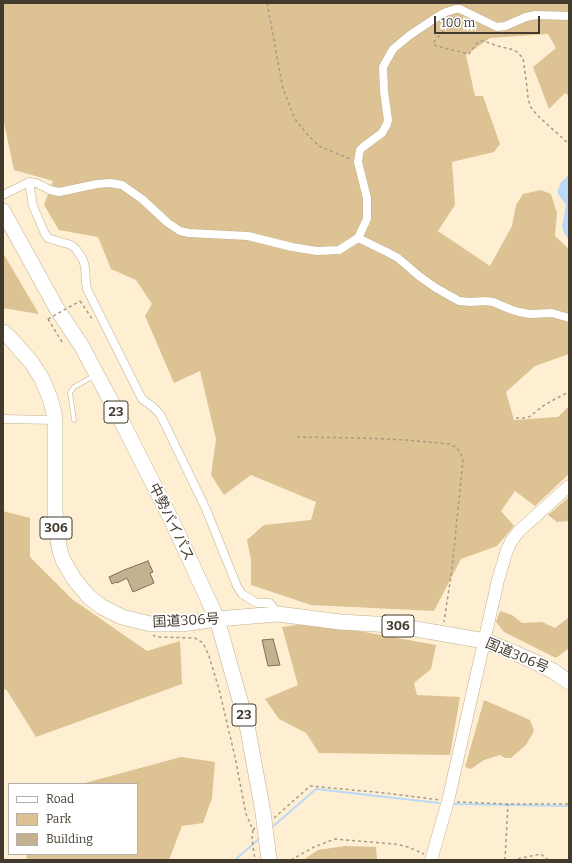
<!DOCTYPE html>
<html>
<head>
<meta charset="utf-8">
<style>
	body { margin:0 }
	#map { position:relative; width:572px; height:863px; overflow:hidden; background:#feefd3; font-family:Bitter,serif }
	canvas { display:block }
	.frame { position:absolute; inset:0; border:4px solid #423a2d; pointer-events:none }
	.legend { position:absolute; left:8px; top:783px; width:130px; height:72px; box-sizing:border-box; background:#fff; border:1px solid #b3b0ab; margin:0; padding:5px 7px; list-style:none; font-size:12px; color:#423a2d }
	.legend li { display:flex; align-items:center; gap:8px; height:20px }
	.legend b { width:20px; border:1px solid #b3b0ab }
	.scale { position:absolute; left:434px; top:16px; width:106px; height:18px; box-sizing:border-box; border:2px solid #423a2d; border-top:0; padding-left:5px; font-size:12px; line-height:14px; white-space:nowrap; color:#423a2d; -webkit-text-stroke:3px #fff; paint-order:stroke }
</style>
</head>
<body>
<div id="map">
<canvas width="572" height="863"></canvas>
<div class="frame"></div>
<ul class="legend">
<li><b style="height:5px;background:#fff"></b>Road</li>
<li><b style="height:11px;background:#ddc293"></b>Park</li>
<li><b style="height:11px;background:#c4b190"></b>Building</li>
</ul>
<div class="scale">100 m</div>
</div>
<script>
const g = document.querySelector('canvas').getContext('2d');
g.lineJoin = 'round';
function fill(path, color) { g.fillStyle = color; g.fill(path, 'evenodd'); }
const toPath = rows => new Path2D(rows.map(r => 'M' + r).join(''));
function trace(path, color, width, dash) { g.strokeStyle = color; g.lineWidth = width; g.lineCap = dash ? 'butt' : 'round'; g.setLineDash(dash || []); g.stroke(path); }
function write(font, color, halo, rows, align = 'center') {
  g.font = font + ' Bitter,"Noto Sans JP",serif'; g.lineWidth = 3.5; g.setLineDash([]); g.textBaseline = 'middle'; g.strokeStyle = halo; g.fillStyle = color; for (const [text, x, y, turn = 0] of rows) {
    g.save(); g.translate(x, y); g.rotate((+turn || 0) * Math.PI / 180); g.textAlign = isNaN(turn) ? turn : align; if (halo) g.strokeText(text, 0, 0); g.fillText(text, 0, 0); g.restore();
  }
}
fill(toPath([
	[3,3,569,3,569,96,565,93,549,109,533,67,556,48,548,34,490,38,466,55,475,96,483,96,500,144,494,152,452,162,455,205,438,231,490,266,512,226,516,205,523,194,541,190,551,194,557,213,555,236,569,249,569,354,535,366,506,392,514,420,558,417,569,406,569,474,535,506,515,491,501,511,514,526,497,546,461,559,434,611,311,605,251,585,251,560,247,540,264,525,311,520,316,502,251,475,224,495,211,475,216,439,200,371,174,383,145,316,152,304,136,280,111,269,98,237,59,230,44,205,53,181,14,170,3,118],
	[3,253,39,314,3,308],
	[569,497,569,521,557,522,548,515],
	[3,511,30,518,30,557,72,599,147,651,180,641,182,684,36,737,6,689,3,691],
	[500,611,512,615,522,623,542,622,555,628,569,617,569,648,556,658,504,632,496,622],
	[304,624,348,629,436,645,431,669,414,683,417,695,460,697,450,755,319,753,306,733,279,719,265,699,298,685,282,627],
	[484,700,530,720,534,731,526,745,511,758,505,758,500,755,484,760,471,769,465,767],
	[181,757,215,762,212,798,203,823,182,826,169,860,26,860,27,854,137,854,137,784,81,784],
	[345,846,376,847,377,860,303,860,318,850]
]), '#ddc293');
fill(toPath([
	[569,175,569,240,564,233,562,227,566,205,558,194,558,190,561,182]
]), '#bbdaf7');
trace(toPath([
	[454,804,569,806],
	[270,829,316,789,439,803],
	[235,860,260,838]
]), '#bbdaf7', 2);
const building = toPath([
	[148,561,153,572,150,573,154,583,133,592,127,578,117,583,116,582,112,584,109,577,124,570,148,561],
	[273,639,280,665,268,666,262,640,273,639]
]);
fill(building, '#c4b190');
trace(building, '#817051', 1);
const lane = toPath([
	[74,420,70,393,71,391,74,387,94,376]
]);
const street = toPath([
	[29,182,33,206,45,234,48,238,51,239,71,245,76,249,83,260,85,267,86,283,87,289,142,399,153,407,160,414,206,509,237,586,242,594,257,603,270,603,278,614],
	[3,195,29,182,36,183,50,190,59,192,97,184,110,183,122,185,142,199,168,223,180,231,189,233,248,236,292,247,317,251,339,250,358,238,367,219,367,198,358,162,359,155,360,150,363,147,382,133,387,124,388,120,384,91,383,67,393,49,410,35,437,17,446,12,456,9,460,9,466,12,497,27,505,26,526,17,536,15,569,16],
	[358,238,387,252,398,258,419,276,436,288,459,301,471,302,485,301,493,302,512,310,519,312,530,314,552,313,569,318],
	[3,419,55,420]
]);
const secondary = toPath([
	[431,860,448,801,498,580,507,550,512,540,519,531,569,486]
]);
const highway = toPath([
	[3,211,57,309,81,345,121,420,172,521,217,619,247,725,263,812],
	[3,332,11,339,32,363,42,379,50,398,54,413,55,420,55,510,56,529,60,551,63,560,74,579,89,597,102,607,122,617,151,624,182,624,217,619,278,614,340,622,393,625,485,641,515,653,535,662,553,671,569,682]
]);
trace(lane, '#c1af8e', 5);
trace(street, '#c1af8e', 9);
trace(secondary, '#c1af8e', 13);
trace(highway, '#c1af8e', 16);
trace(toPath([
	[267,3,283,89,295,119,307,134,319,146,350,159],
	[455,17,433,43,436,46,469,54,477,43,480,41,483,41,498,46,514,50,517,52,523,58,527,87,528,98,530,106,537,115,569,144],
	[80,301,93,320],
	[48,319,62,342],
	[516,418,524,418,529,417,543,406,557,398,569,392],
	[297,437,363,438,407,440,450,444,457,448,461,454,463,460,452,569,444,622],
	[153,635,156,637,195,638,203,643,209,656,219,689,235,757,246,814,253,830,255,828],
	[457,802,508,804,569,804],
	[274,818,310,786,385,793,440,800],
	[253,830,252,839,255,860],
	[291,860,314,847,335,839,395,844,408,847,424,854],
	[505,860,508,804],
	[512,860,541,854,548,860]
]), '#a69b86', 1.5, [3, 3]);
trace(lane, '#fff', 4);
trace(street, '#fff', 8);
trace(secondary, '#fff', 12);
trace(highway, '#fff', 15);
const highwayBridge = toPath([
	[263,812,269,860]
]);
trace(highwayBridge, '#c1af8e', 16, []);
trace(toPath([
	[48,319,80,301]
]), '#a69b86', 1.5, [3, 3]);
trace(highwayBridge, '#fff', 15);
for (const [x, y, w] of [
	[116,412,24],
	[56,528,32],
	[398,626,32],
	[244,715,24]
]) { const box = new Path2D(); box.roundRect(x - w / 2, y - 11, w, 22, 3); g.fillStyle = '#fff'; g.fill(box); trace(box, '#423a2d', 1); }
write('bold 13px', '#423a2d', null, [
	["23",116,412],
	["306",56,528],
	["306",398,626],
	["23",244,715]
]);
write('14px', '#423a2d', '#fff', [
	["中勢バイパス",171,522,64],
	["国道306号",186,621,-3],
	["国道306号",517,656,23]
]);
</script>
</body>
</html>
